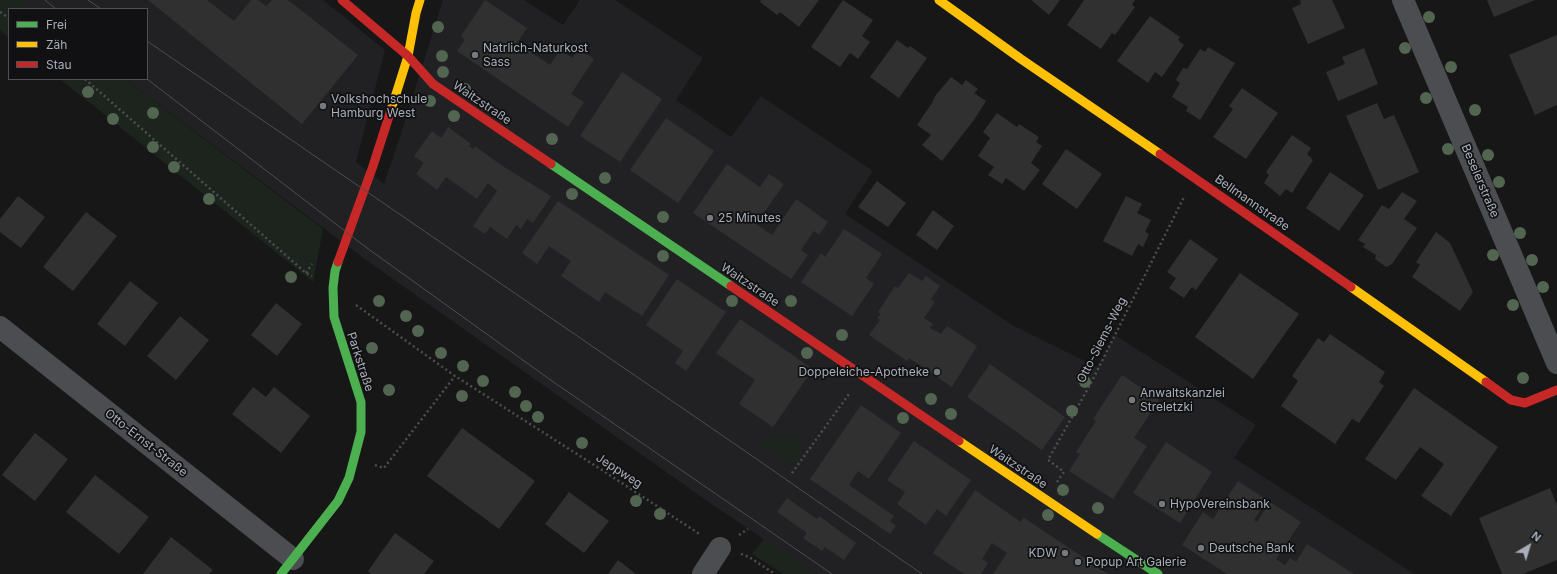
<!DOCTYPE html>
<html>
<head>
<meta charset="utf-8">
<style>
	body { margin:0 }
	#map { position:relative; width:1557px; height:574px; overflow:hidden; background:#171717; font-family:Inter,sans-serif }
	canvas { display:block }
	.legend { position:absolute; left:8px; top:8px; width:140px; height:72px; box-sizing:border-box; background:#111113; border:1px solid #4d5055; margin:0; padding:5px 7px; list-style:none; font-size:12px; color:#a8afb8 }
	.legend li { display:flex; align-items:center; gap:8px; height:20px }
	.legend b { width:20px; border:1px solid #4d5055 }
	.north { position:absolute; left:1509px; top:526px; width:40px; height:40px; -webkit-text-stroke:3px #111113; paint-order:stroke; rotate:38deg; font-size:11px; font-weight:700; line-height:16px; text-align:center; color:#a8afb8 }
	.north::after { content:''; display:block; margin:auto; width:14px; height:18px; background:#a8afb8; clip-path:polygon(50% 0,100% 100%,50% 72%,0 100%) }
</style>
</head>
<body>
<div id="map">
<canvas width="1557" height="574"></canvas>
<ul class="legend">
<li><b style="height:5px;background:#4caf50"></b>Frei</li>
<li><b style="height:5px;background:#ffc107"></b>Zäh</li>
<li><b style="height:5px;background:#c62828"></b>Stau</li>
</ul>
<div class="north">N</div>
</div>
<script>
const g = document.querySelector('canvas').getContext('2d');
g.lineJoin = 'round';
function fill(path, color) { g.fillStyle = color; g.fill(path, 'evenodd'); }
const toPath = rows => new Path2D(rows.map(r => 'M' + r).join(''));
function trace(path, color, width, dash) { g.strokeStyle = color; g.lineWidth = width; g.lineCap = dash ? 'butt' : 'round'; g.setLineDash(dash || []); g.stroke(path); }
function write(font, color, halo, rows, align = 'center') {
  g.font = font + ' Inter,sans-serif'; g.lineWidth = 3.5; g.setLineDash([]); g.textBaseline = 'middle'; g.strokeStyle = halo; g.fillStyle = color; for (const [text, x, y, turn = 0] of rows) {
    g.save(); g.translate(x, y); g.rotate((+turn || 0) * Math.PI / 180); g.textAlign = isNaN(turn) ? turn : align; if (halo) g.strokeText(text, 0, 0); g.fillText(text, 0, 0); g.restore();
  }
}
fill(toPath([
	[20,0,323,0,385,50,356,162,384,184,401,134,443,0,524,0,563,25,580,0,615,0,703,58,676,100,731,137,761,96,873,171,845,214,1014,326,1097,367,1115,335,1256,425,1234,458,1415,574,815,574,710,503,366,260,125,79,147,79,147,9,32,9]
]), '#212123');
fill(toPath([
	[0,0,20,0,32,9,9,9,9,38,0,30],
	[60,79,125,79,323,229,313,282],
	[782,433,788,433,797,439,800,446,800,456,798,462,794,467,761,444,767,436,772,440,777,435],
	[764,539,815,574,783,574,752,554]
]), '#1d241d');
fill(toPath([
	[148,0,207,0,234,21,251,0,258,0,266,6,272,0,288,0,358,55,302,124],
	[485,0,527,28,517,43,550,65,560,50,572,58,579,49,594,59,571,94,584,102,568,127,457,51,465,40,461,36],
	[761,0,819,0,799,27,780,12,777,15,760,2],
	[843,0,873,20,862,36,870,42,858,59,850,53,840,67,811,47],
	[1031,0,1060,0,1049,15],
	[1084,0,1135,0,1132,5,1135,7,1115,35,1112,33,1101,49,1067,25],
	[1300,0,1332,0,1345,28,1308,44,1292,8,1301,4],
	[1487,0,1535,0,1494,17],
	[1150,16,1180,37,1178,40,1184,45,1162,77,1155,72,1148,83,1117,61],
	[1557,35,1557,105,1535,115,1509,55],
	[897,40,908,48,910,46,927,58,899,98,870,77],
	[1208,47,1235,63,1200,120,1186,111,1188,107,1172,97,1180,83,1176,80,1183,68,1187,69,1200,49,1205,52],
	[1364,48,1378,84,1338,101,1326,72,1345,64,1342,57],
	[622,72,662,99,620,162,580,136],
	[951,77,962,85,966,80,978,89,974,93,986,101,974,120,942,161,922,145,931,135,917,125,932,103,935,96],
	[1242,88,1278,113,1246,159,1213,137,1233,109,1229,106],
	[1377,103,1384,119,1394,115,1419,172,1378,190,1346,116],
	[997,113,1017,127,1019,124,1039,137,1036,142,1042,146,1031,163,1040,170,1024,191,1006,178,1002,184,988,175,994,167,978,156,990,138,983,132],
	[666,118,714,151,678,203,630,170],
	[448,127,471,144,469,146,474,149,475,146,501,165,551,196,533,223,527,219,521,229,516,225,507,239,490,227,485,234,473,226,497,191,488,183,477,199,446,177,437,190,416,174,424,163,414,156,432,131,441,138],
	[1292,135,1311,148,1307,154,1313,160,1292,193,1286,189,1280,196,1264,183,1269,175,1266,172],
	[1066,149,1102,174,1077,209,1042,184],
	[727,164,760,187,769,174,784,184,756,224,772,235,796,199,828,222,819,235,814,231,801,250,808,255,791,279,693,213],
	[1330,172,1364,195,1339,231,1306,208],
	[877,181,906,203,888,227,858,207],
	[1402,192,1417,201,1404,219,1417,228,1392,264,1386,267,1375,259,1376,255,1363,247,1365,244,1358,240,1382,205,1389,209],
	[18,196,45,217,21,248,0,232,0,219],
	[1126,196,1142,204,1137,213,1151,220,1145,232,1149,234,1143,247,1138,244,1132,256,1103,241],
	[558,201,669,275,642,316,605,292,599,302,561,276,571,261,549,246,537,264,522,253],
	[933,210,954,226,937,250,916,235],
	[86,212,117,236,73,291,43,267],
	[844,229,882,254,866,278,874,284,852,316,801,282,821,253,825,257],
	[1436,232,1450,243,1473,292,1460,311,1412,277,1420,265,1416,262],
	[1190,239,1218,259,1196,290,1192,287,1184,298,1169,288,1176,278,1167,272],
	[909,273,922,281,926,276,940,286,931,299,935,302,924,318,933,324,930,328,941,334,947,326,977,346,952,387,909,358,907,361,869,335,880,320,877,318,881,314,878,312,895,286,898,288],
	[1240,273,1299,314,1253,379,1195,337],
	[677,279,726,312,686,371,675,363,683,351,646,325],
	[130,281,158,303,125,346,97,324],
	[276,303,302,324,277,356,251,335],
	[180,316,209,340,176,380,147,356],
	[740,319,813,369,773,427,739,404,755,380,716,353],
	[1330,334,1385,372,1379,382,1384,386,1359,423,1352,419,1335,444,1281,406,1298,381,1292,376,1318,338,1324,342],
	[990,364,1065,417,1042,450,967,397],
	[1122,375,1159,400,1134,438,1147,446,1113,499,1069,471,1080,454,1076,452,1096,421,1093,419],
	[253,387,266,397,274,387,310,416,281,453,232,414],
	[1414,388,1498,447,1451,516,1421,496,1444,464,1420,447,1396,480,1365,459],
	[861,405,901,433,869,479,858,471,849,485,894,516,890,521,896,526,890,534,810,479],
	[462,428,535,481,499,529,427,476],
	[35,433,68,459,35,501,2,475],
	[914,441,971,480,946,516,937,509,926,525,897,504,905,492,887,480],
	[1166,442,1212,472,1180,523,1133,493],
	[95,475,149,517,119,554,66,512],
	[1238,481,1267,500,1254,520,1257,522,1270,502,1301,522,1276,559,1285,565,1290,558,1296,562,1307,544,1354,574,1227,574,1182,545,1203,512,1213,519],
	[1550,488,1557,505,1557,560,1523,574,1502,574,1479,518],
	[975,490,1021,522,1023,517,1108,574,993,574,1007,553,992,543,982,559,988,563,981,574,964,574,933,553],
	[569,492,609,521,584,553,545,524],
	[787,498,817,519,819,516,856,543,844,560,825,547,822,551,803,538,807,533,777,512],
	[395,533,434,561,424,574,371,574,368,571],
	[171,537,213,570,209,574,143,574],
	[618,560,636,574,608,574]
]), '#303031');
trace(toPath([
	[0,12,9,18],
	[85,79,306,273,312,276],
	[306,273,312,264],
	[356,305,455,376,605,472,701,535],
	[375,465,384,468,455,376],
	[792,473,849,394],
	[1057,482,1064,472,1048,460,1091,383,1184,197],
	[739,535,748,529],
	[741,554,749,557,775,574]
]), '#4d4e52', 2.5, [2, 3]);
trace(toPath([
	[1403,0,1557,363],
	[0,327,293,559],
	[703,574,720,548]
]), '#4b4d50', 22);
trace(toPath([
	[551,164,731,286],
	[1097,534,1158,574],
	[281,574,338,501,349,478,361,432,361,402,334,317,333,288,335,271,338,262]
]), '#4caf50', 9);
trace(toPath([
	[939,0,1021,59,1160,154],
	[391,110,408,56,416,13,420,0],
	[1351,287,1486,382],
	[959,441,1097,534]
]), '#ffc107', 9);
trace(toPath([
	[342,0,408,56,433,84,551,164],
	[1160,154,1351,287],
	[338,262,373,166,391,110],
	[731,286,959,441],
	[1486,382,1511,400,1525,403,1557,390]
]), '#c62828', 9);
trace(toPath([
	[45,0,56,9],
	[88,0,101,9],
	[147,41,745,451,922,574],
	[147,79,367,248,552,381,832,574]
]), '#4b4d4f', 1);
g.fillStyle = '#516550';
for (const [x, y] of [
	[1429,17],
	[438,27],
	[1405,48],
	[442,56],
	[1451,67],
	[443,72],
	[465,89],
	[88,92],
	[1426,98],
	[430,101],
	[1475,110],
	[153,113],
	[454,116],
	[113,119],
	[552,139],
	[153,147],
	[1448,149],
	[1488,155],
	[174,167],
	[605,178],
	[1499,182],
	[572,194],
	[209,199],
	[663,217],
	[1520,233],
	[1493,255],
	[663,256],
	[1532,260],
	[291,277],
	[1543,287],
	[379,301],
	[732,301],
	[791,301],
	[1513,305],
	[406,316],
	[418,331],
	[842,335],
	[372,348],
	[441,353],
	[807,353],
	[463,366],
	[1523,378],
	[483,381],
	[1085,382],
	[389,390],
	[515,392],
	[462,396],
	[931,399],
	[526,406],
	[1072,411],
	[951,414],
	[538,417],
	[903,418],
	[582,443],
	[1063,490],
	[636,501],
	[1098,508],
	[660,514],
	[1048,515]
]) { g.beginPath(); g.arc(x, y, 6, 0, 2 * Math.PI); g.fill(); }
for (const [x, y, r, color] of [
	[475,55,4,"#757a80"],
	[323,106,4,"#757a80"],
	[710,218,4,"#757a80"],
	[937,372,4,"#757a80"],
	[1132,400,4,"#757a80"],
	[1162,504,4,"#757a80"],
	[1201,548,4,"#757a80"],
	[1065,553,4,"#757a80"],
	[1078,562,4,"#757a80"]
]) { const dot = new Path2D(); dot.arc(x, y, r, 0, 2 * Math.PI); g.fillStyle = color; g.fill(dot); trace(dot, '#111113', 1.5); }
write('12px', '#a8afb8', '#111113', [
	["Natrlich-Naturkost",483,48],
	["Sass",483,62],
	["Volkshochschule",331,99],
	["Hamburg West",331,113],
	["25 Minutes",718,218],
	["Doppeleiche-Apotheke",929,372,"right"],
	["Anwaltskanzlei",1140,393],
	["Streletzki",1140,407],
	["HypoVereinsbank",1170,504],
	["Deutsche Bank",1209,548],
	["KDW",1057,553,"right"],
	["Popup Art Galerie",1086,562]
], 'left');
write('12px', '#a8afb8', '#111113', [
	["Waitzstraße",482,103,34],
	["Beselerstraße",1480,181,67],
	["Bellmannstraße",1252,203,35],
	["Waitzstraße",750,285,34],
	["Otto-Siems-Weg",1102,340,-63],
	["Parkstraße",360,362,72],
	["Otto-Ernst-Straße",146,443,38],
	["Waitzstraße",1018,467,34],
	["Jeppweg",619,471,33]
]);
</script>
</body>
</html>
